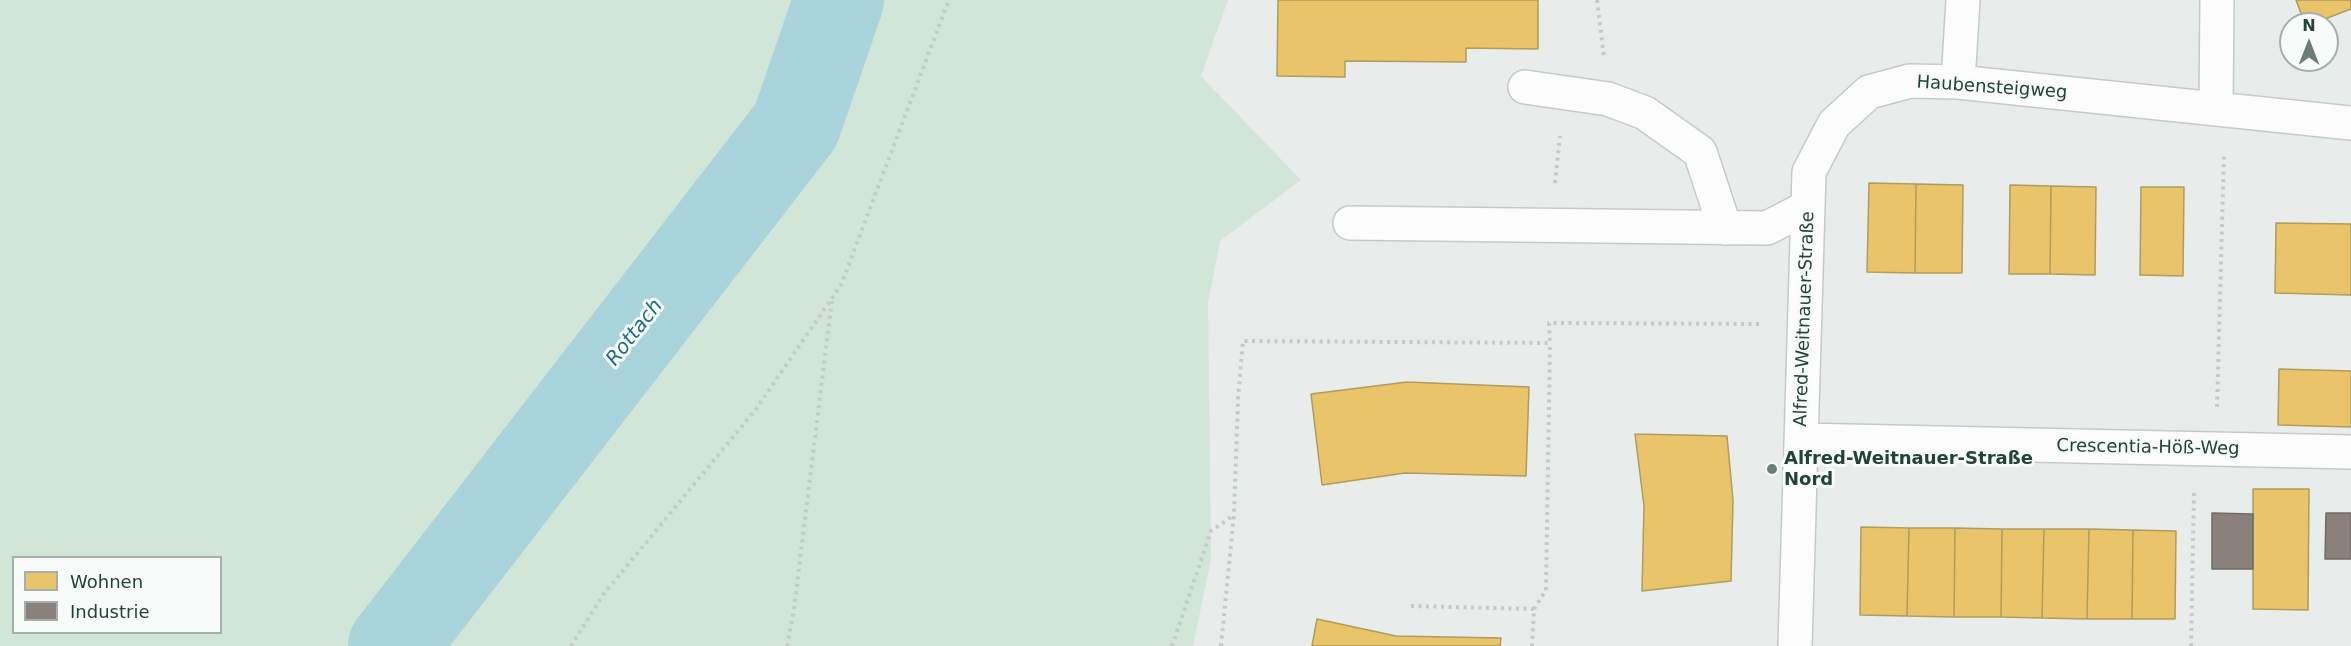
<!DOCTYPE html>
<html>
<head>
<meta charset="utf-8">
<style>
	body { margin:0 }
	#map { position:relative; width:2351px; height:646px; overflow:hidden; background:#e8edeb; font-family:"DejaVu Sans",sans-serif }
	canvas { display:block }
	.legend { position:absolute; left:12px; top:556px; width:210px; height:78px; box-sizing:border-box; background:#f7fbf9; border:2px solid #a3b1ad; margin:0; padding:8px 10px; list-style:none; font-size:18px; color:#24423a }
	.legend li { display:flex; align-items:center; gap:12px; height:30px }
	.legend b { width:30px; border:2px solid #a3b1ad }
	.north { position:absolute; left:2279px; top:12px; width:60px; height:60px; box-sizing:border-box; background:#f7fbf9; border:2px solid #a3b1ad; border-radius:50%; rotate:0deg; font-size:16px; font-weight:700; line-height:24px; text-align:center; color:#24423a }
	.north::after { content:''; display:block; margin:auto; width:21px; height:27px; background:#697e78; clip-path:polygon(50% 0,100% 100%,50% 72%,0 100%) }
</style>
</head>
<body>
<div id="map">
<canvas width="2351" height="646"></canvas>
<ul class="legend">
<li><b style="height:16px;background:#e9c46a"></b>Wohnen</li>
<li><b style="height:16px;background:#8a817c"></b>Industrie</li>
</ul>
<div class="north">N</div>
</div>
<script>
const g = document.querySelector('canvas').getContext('2d');
g.lineJoin = 'round';
function fill(path, color) { g.fillStyle = color; g.fill(path, 'evenodd'); }
const toPath = rows => new Path2D(rows.map(r => 'M' + r).join(''));
function trace(path, color, width, dash) { g.strokeStyle = color; g.lineWidth = width; g.lineCap = dash ? 'butt' : 'round'; g.setLineDash(dash || []); g.stroke(path); }
function write(font, color, halo, rows, align = 'center') {
  g.font = font + ' "DejaVu Sans",sans-serif'; g.lineWidth = 6; g.setLineDash([]); g.textBaseline = 'middle'; g.strokeStyle = halo; g.fillStyle = color; for (const [text, x, y, turn = 0] of rows) {
    g.save(); g.translate(x, y); g.rotate((+turn || 0) * Math.PI / 180); g.textAlign = isNaN(turn) ? turn : align; if (halo) g.strokeText(text, 0, 0); g.fillText(text, 0, 0); g.restore();
  }
}
fill(toPath([
	[0,0,1228,0,1201,76,1301,180,1220,241,1208,303,1211,559,1193,646,0,646],
	[14,558,220,558,220,632,14,632]
]), '#d1e6d8');
const homes = toPath([
	[1278,0,1538,0,1538,49,1466,48,1466,62,1345,61,1345,77,1277,76,1278,0],
	[2296,0,2351,0,2351,9,2312,24,2305,24,2296,0],
	[1869,183,1916,184,1915,273,1867,272,1869,183],
	[1916,184,1963,185,1962,273,1915,273,1916,184],
	[2010,185,2051,186,2050,274,2009,274,2010,185],
	[2051,186,2096,187,2095,275,2050,274,2051,186],
	[2141,187,2184,187,2183,276,2140,275,2141,187],
	[2276,223,2351,224,2351,295,2275,293,2276,223],
	[2279,369,2351,371,2351,427,2278,425,2279,369],
	[1407,382,1529,387,1526,476,1405,473,1322,485,1311,394,1407,382],
	[1635,434,1727,436,1733,500,1731,581,1642,591,1644,506,1635,434],
	[2253,489,2309,489,2308,610,2253,609,2253,489],
	[1861,527,1909,528,1907,616,1860,615,1861,527],
	[1909,528,1955,528,1954,617,1907,616,1909,528],
	[1955,528,2002,529,2001,617,1954,617,1955,528],
	[2002,529,2044,529,2042,618,2001,617,2002,529],
	[2044,529,2089,529,2087,619,2042,618,2044,529],
	[2089,529,2133,530,2132,619,2087,619,2089,529],
	[2133,530,2176,531,2175,619,2132,619,2133,530],
	[1317,619,1396,636,1501,638,1500,646,1312,646,1317,619]
]);
fill(homes, '#e9c46a');
trace(homes, '#ae9d5c', 1.5);
const industry = toPath([
	[2212,513,2253,514,2253,569,2212,569,2212,513],
	[2326,513,2351,513,2351,559,2325,559,2326,513]
]);
fill(industry, '#8a817c');
trace(industry, '#6b6e68', 1.5);
trace(toPath([
	[393,646,796,125,839,0]
]), '#a9d4db', 90);
const minor = toPath([
	[1958,82,1963,0],
	[1525,87,1608,99,1645,113,1700,152,1725,228],
	[2216,108,2217,0],
	[1350,223,1767,228,1808,207],
	[1802,440,2351,452],
	[1795,646,1809,172,1834,124,1869,92,1910,81,1958,82,2351,123]
]);
trace(minor, '#c5cac8', 36);
trace(toPath([
	[1597,0,1604,57],
	[1555,183,1560,136],
	[2217,407,2224,154],
	[1411,606,1534,609,1532,646],
	[1534,609,1546,590,1550,343],
	[571,646,603,595,756,409,841,285,949,0],
	[787,646,794,609,832,299],
	[1172,646,1211,531,1234,515],
	[1221,646,1234,514,1238,399,1243,341,1550,343,1549,323,1762,324],
	[2191,646,2194,491]
]), '#c3ccca', 4, [3, 4.5]);
trace(minor, '#fcfcfc', 33);
for (const [x, y, r, color] of [
	[1772,469,6,"#697e78"]
]) { const dot = new Path2D(); dot.arc(x, y, r, 0, 2 * Math.PI); g.fillStyle = color; g.fill(dot); trace(dot, '#f7fbf9', 2); }
write('18px', '#24423a', '#f7fbf9', [
	["Haubensteigweg",1992,88,4],
	["Alfred-Weitnauer-Straße",1805,319,-88],
	["Crescentia-Höß-Weg",2148,448,1]
]);
write('bold 18px', '#24423a', '#f7fbf9', [
	["Alfred-Weitnauer-Straße",1784,459],
	["Nord",1784,480]
], 'left');
write('italic 20px', '#1c6f80', '#f7fbf9', [
	["Rottach",635,333,-52]
]);
</script>
</body>
</html>
